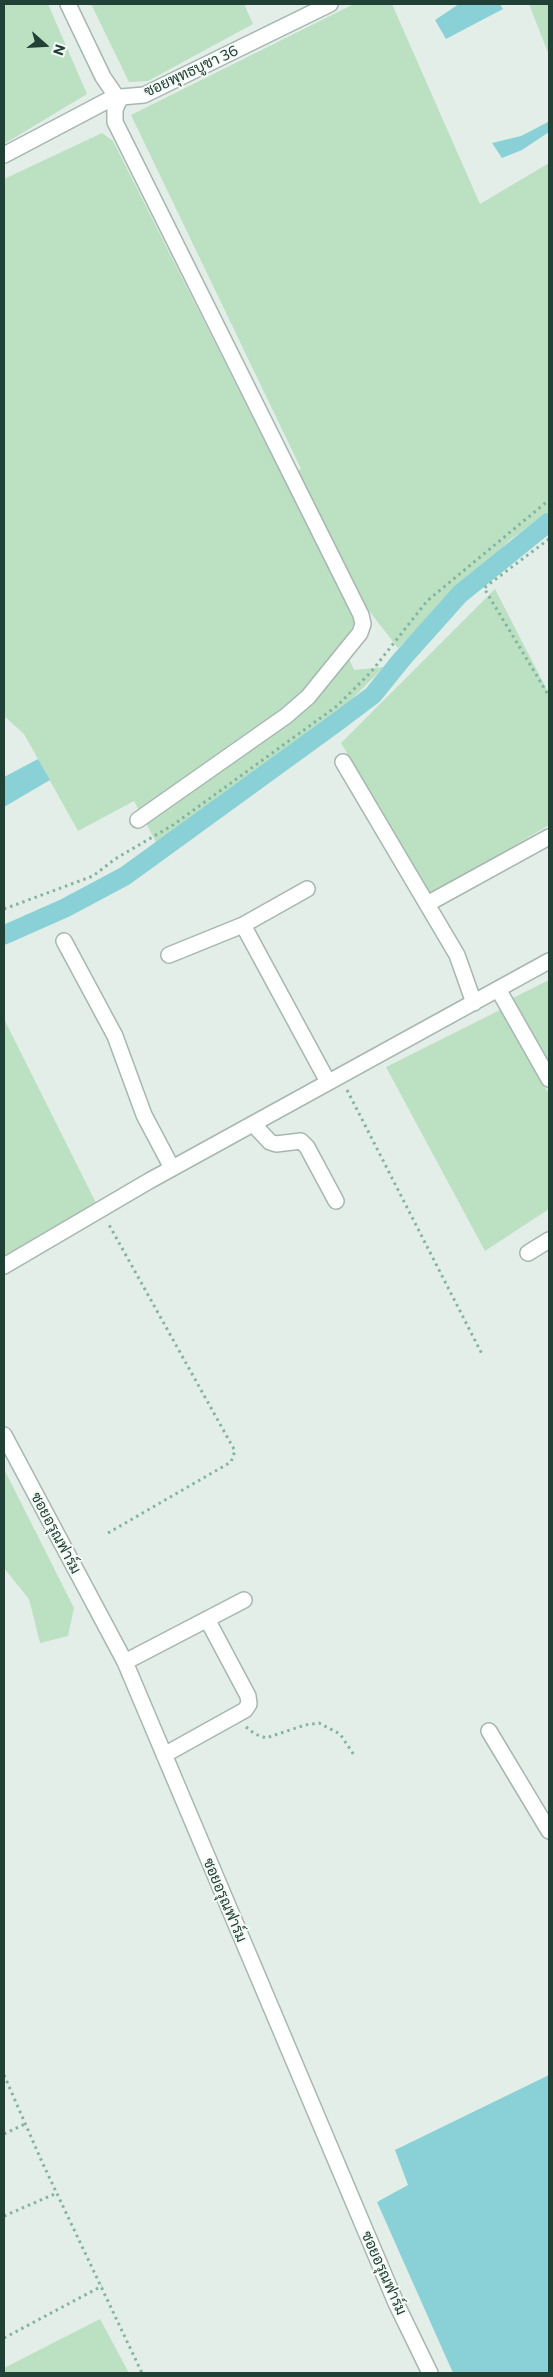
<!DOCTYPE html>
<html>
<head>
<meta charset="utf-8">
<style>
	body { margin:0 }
	#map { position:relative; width:553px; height:2377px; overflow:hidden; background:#e4eee9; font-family:Commissioner,sans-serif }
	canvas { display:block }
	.frame { position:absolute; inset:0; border:5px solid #224136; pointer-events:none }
	.north { position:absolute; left:20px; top:20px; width:50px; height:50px; -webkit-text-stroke:4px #f5faf7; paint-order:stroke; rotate:109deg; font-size:14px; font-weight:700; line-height:20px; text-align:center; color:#224136 }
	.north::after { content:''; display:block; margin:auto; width:18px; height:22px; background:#224136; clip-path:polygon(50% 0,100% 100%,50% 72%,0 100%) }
</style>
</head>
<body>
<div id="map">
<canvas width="553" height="2377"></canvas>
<div class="frame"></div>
<div class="north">N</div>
</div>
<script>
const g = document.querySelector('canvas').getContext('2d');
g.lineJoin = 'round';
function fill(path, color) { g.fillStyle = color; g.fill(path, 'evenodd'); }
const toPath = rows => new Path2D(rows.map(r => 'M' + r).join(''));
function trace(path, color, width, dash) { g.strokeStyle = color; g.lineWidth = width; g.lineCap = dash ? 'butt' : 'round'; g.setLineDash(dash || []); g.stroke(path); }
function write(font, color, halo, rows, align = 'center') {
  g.font = font + ' Commissioner,Sarabun,sans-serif'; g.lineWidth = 4; g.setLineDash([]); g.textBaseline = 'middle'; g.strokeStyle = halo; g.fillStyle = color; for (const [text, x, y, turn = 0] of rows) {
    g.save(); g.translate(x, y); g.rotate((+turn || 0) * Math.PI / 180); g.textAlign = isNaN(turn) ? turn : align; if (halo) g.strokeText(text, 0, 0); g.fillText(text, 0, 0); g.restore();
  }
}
fill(toPath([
	[4,4,48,4,87,94,4,144],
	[91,4,244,4,253,24,148,81,129,82],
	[354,4,392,4,480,204,549,163,549,511,510,540,398,648,366,607,350,610,356,622,342,643,354,670,384,667,340,711,156,842,134,801,78,831,24,734,4,716,4,179,102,133,113,141,282,476,301,469,131,115],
	[529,4,549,4,549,55],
	[495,589,549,694,549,825,430,896,341,743],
	[549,980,549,1065,511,999],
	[502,1009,549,1094,549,1209,485,1251,386,1067],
	[4,1019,96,1203,4,1258],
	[4,1469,74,1608,68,1636,40,1643,29,1599,4,1568],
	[100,2319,129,2373,4,2373,4,2368]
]), '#bce0c2');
fill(toPath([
	[459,4,500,4,503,9,446,39,435,20],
	[548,122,549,132,522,150,502,158,492,143,521,136],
	[38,759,50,780,4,807,4,777],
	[549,2075,549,2373,453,2373,377,2202,408,2185,395,2150]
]), '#89d1d6');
trace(toPath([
	[4,935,65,908,125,876,337,722,373,695,402,659,460,594,549,522]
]), '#89d1d6', 19);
const minor = toPath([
	[68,4,103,77,116,96,121,97,144,95,330,4],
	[121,97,115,109,115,122,361,615,363,624,360,633,308,697,286,716,138,820],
	[4,155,116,96],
	[343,762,457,955,474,1003],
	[427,904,549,837],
	[243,925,328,1082],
	[64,941,115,1036,144,1115,172,1168],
	[169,955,243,925,307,889],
	[498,989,549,1079],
	[253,1124,270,1142,276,1144,301,1141,307,1147,336,1201],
	[528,1253,549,1240],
	[4,1266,149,1181,549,961],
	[4,1435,125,1662,396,2303,430,2373],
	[125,1662,244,1600],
	[489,1731,549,1831],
	[164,1755,245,1710,249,1704,248,1696,207,1619]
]);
trace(minor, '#a6b7b0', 18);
trace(toPath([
	[549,539,484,588,549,696],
	[4,909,93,876,115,859,173,825,337,706,371,672,427,601,549,500],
	[347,1090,483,1356],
	[108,1533,231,1462,235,1451,108,1223],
	[246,1727,255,1734,266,1738,305,1725,319,1723,340,1734,354,1755],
	[4,2075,42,2162,142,2373],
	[4,2134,25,2124],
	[4,2216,57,2193],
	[4,2338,102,2286]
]), '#82b4a0', 3, [2.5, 4]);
trace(minor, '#fff', 15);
write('15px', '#224136', '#f5faf7', [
	["ซอยพุทธบูชา 36",191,71,-25],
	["ซอยอรุณฟาร์ม",56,1533,62],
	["ซอยอรุณฟาร์ม",225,1900,67],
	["ซอยอรุณฟาร์ม",384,2273,66]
]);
</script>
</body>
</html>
